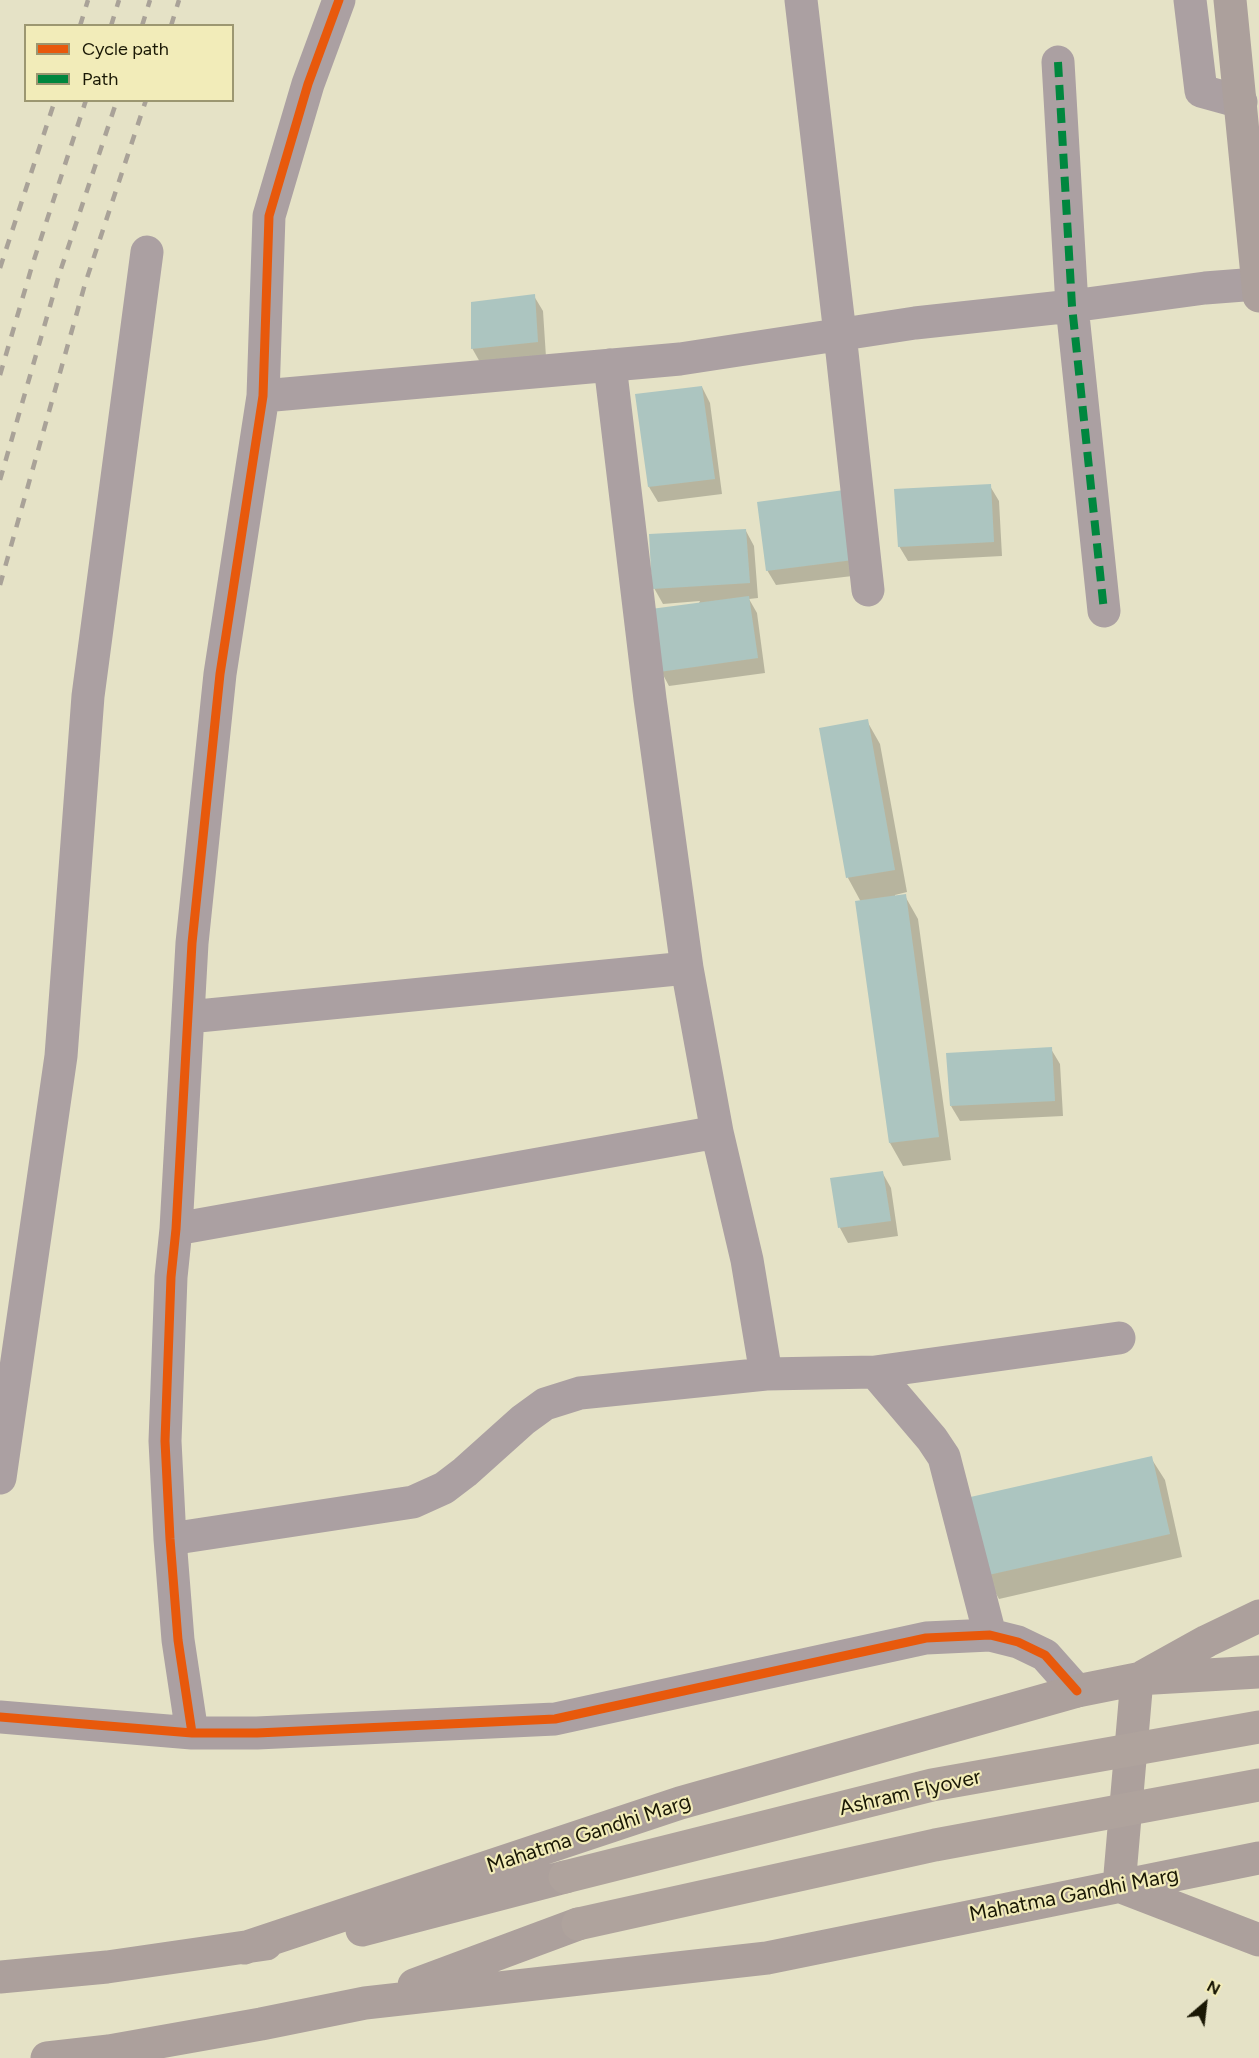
<!DOCTYPE html>
<html>
<head>
<meta charset="utf-8">
<style>
	body { margin:0 }
	#map { position:relative; width:1259px; height:2058px; overflow:hidden; background:#e5e2c6; font-family:Figtree,sans-serif }
	canvas { display:block }
	.legend { position:absolute; left:24px; top:24px; width:210px; height:78px; box-sizing:border-box; background:#f2ecb9; border:2px solid #9c9771; margin:0; padding:8px 10px; list-style:none; font-size:18px; color:#1a1805 }
	.legend li { display:flex; align-items:center; gap:12px; height:30px }
	.legend b { width:30px; border:2px solid #9c9771 }
	.north { position:absolute; left:1175px; top:1974px; width:60px; height:60px; -webkit-text-stroke:4px #f2ecb9; paint-order:stroke; rotate:28deg; font-size:16px; font-weight:700; line-height:24px; text-align:center; color:#1a1805 }
	.north::after { content:''; display:block; margin:auto; width:21px; height:27px; background:#1a1805; clip-path:polygon(50% 0,100% 100%,50% 72%,0 100%) }
</style>
</head>
<body>
<div id="map">
<canvas width="1259" height="2058"></canvas>
<ul class="legend">
<li><b style="height:8px;background:#e8590c"></b>Cycle path</li>
<li><b style="height:8px;background:#00873e"></b>Path</li>
</ul>
<div class="north">N</div>
</div>
<script>
const g = document.querySelector('canvas').getContext('2d');
g.lineJoin = 'round';
function fill(path, color) { g.fillStyle = color; g.fill(path, 'evenodd'); }
const toPath = rows => new Path2D(rows.map(r => 'M' + r).join(''));
function trace(path, color, width, dash) { g.strokeStyle = color; g.lineWidth = width; g.lineCap = dash ? 'butt' : 'round'; g.setLineDash(dash || []); g.stroke(path); }
function write(font, color, halo, rows, align = 'center') {
  g.font = font + ' Figtree,sans-serif'; g.lineWidth = 4.5; g.setLineDash([]); g.textBaseline = 'middle'; g.strokeStyle = halo; g.fillStyle = color; for (const [text, x, y, turn = 0] of rows) {
    g.save(); g.translate(x, y); g.rotate((+turn || 0) * Math.PI / 180); g.textAlign = isNaN(turn) ? turn : align; if (halo) g.strokeText(text, 0, 0); g.fillText(text, 0, 0); g.restore();
  }
}
fill(toPath([
	[534,296,543,311,546,357,481,364,472,348],
	[702,387,710,403,722,494,658,502,649,487],
	[990,486,999,501,1002,556,908,561,899,546],
	[844,492,861,575,776,585,767,570],
	[746,531,754,546,758,598,749,599,757,613,765,673,669,686,661,671,700,601,663,604,654,588],
	[867,721,880,744,907,892,895,895,895,897,905,896,918,919,951,1160,903,1166,890,1143,857,902,861,902,848,878],
	[1051,1049,1060,1064,1063,1116,960,1121,951,1106],
	[882,1172,891,1188,898,1236,848,1243,840,1228,832,1179],
	[1151,1458,1165,1480,1182,1557,999,1599,986,1576]
]), '#0003');
fill(toPath([
	[535,294,538,342,471,349,471,302],
	[702,386,715,479,648,487,635,394],
	[991,484,994,542,898,547,894,489],
	[844,490,853,560,766,571,757,502],
	[746,529,750,583,652,589,649,534],
	[749,596,758,658,659,672,651,609],
	[868,719,895,870,846,878,819,728],
	[906,894,939,1137,889,1143,855,901],
	[1052,1047,1055,1101,950,1106,946,1053],
	[883,1171,891,1221,838,1228,830,1178],
	[1152,1456,1170,1534,984,1576,966,1498]
]), '#acc5c0');
trace(toPath([
	[801,0,840,334,868,590],
	[1190,0,1201,91,1241,102],
	[1058,62,1072,306,1104,611],
	[610,365,650,699,687,968,717,1132,747,1260,766,1374],
	[263,396,680,359,915,323,1072,306,1205,288,1257,284],
	[188,1017,687,968],
	[176,1229,717,1132],
	[875,1372,932,1439,944,1457,990,1635],
	[0,1478,61,1056,88,696,147,252],
	[170,1539,413,1502,444,1488,465,1472,523,1420,545,1404,580,1393,766,1374,875,1372,1119,1338],
	[0,1717,192,1733,257,1733,555,1719,926,1638,990,1635,1018,1642,1045,1655,1077,1691],
	[192,1733,178,1640,170,1539,165,1441,171,1277,176,1229,192,943,220,674,263,396,269,216,308,84,339,0]
]), '#aba0a2', 33);
trace(toPath([
	[1230,0,1259,296],
	[1144,1676,1207,1641,1259,1616],
	[1119,1886,1137,1679],
	[1119,1886,1259,1940],
	[362,1930,565,1877],
	[244,1948,680,1803,1077,1691,1137,1679,1259,1672],
	[0,1977,107,1967,266,1944],
	[414,1985,578,1924],
	[47,2058,109,2051,261,2024,365,2003,767,1958,1259,1858]
]), '#aca09c', 33);
trace(toPath([
	[80,26,88,0],
	[111,26,119,0],
	[142,26,150,0],
	[171,26,179,0],
	[0,268,55,100],
	[0,375,32,266,86,100],
	[0,480,59,275,117,100],
	[0,585,85,284,146,100]
]), '#a9a298', 4.5, [10, 10]);
trace(toPath([
	[565,1877,932,1785,1259,1727],
	[578,1924,935,1845,1259,1785]
]), '#afa39d', 33);
trace(toPath([
	[1058,62,1072,306,1104,611]
]), '#00873e', 8, [15, 8]);
trace(toPath([
	[0,1717,192,1733,257,1733,555,1719,926,1638,990,1635,1018,1642,1045,1655,1077,1691],
	[192,1733,178,1640,170,1539,165,1441,171,1277,176,1229,192,943,220,674,263,396,269,216,308,84,339,0]
]), '#e8590c', 9);
write('21px', '#1a1805', '#f2ecb9', [
	["Ashram Flyover",910,1793,-13],
	["Mahatma Gandhi Marg",589,1834,-18],
	["Mahatma Gandhi Marg",1074,1895,-11]
]);
</script>
</body>
</html>
